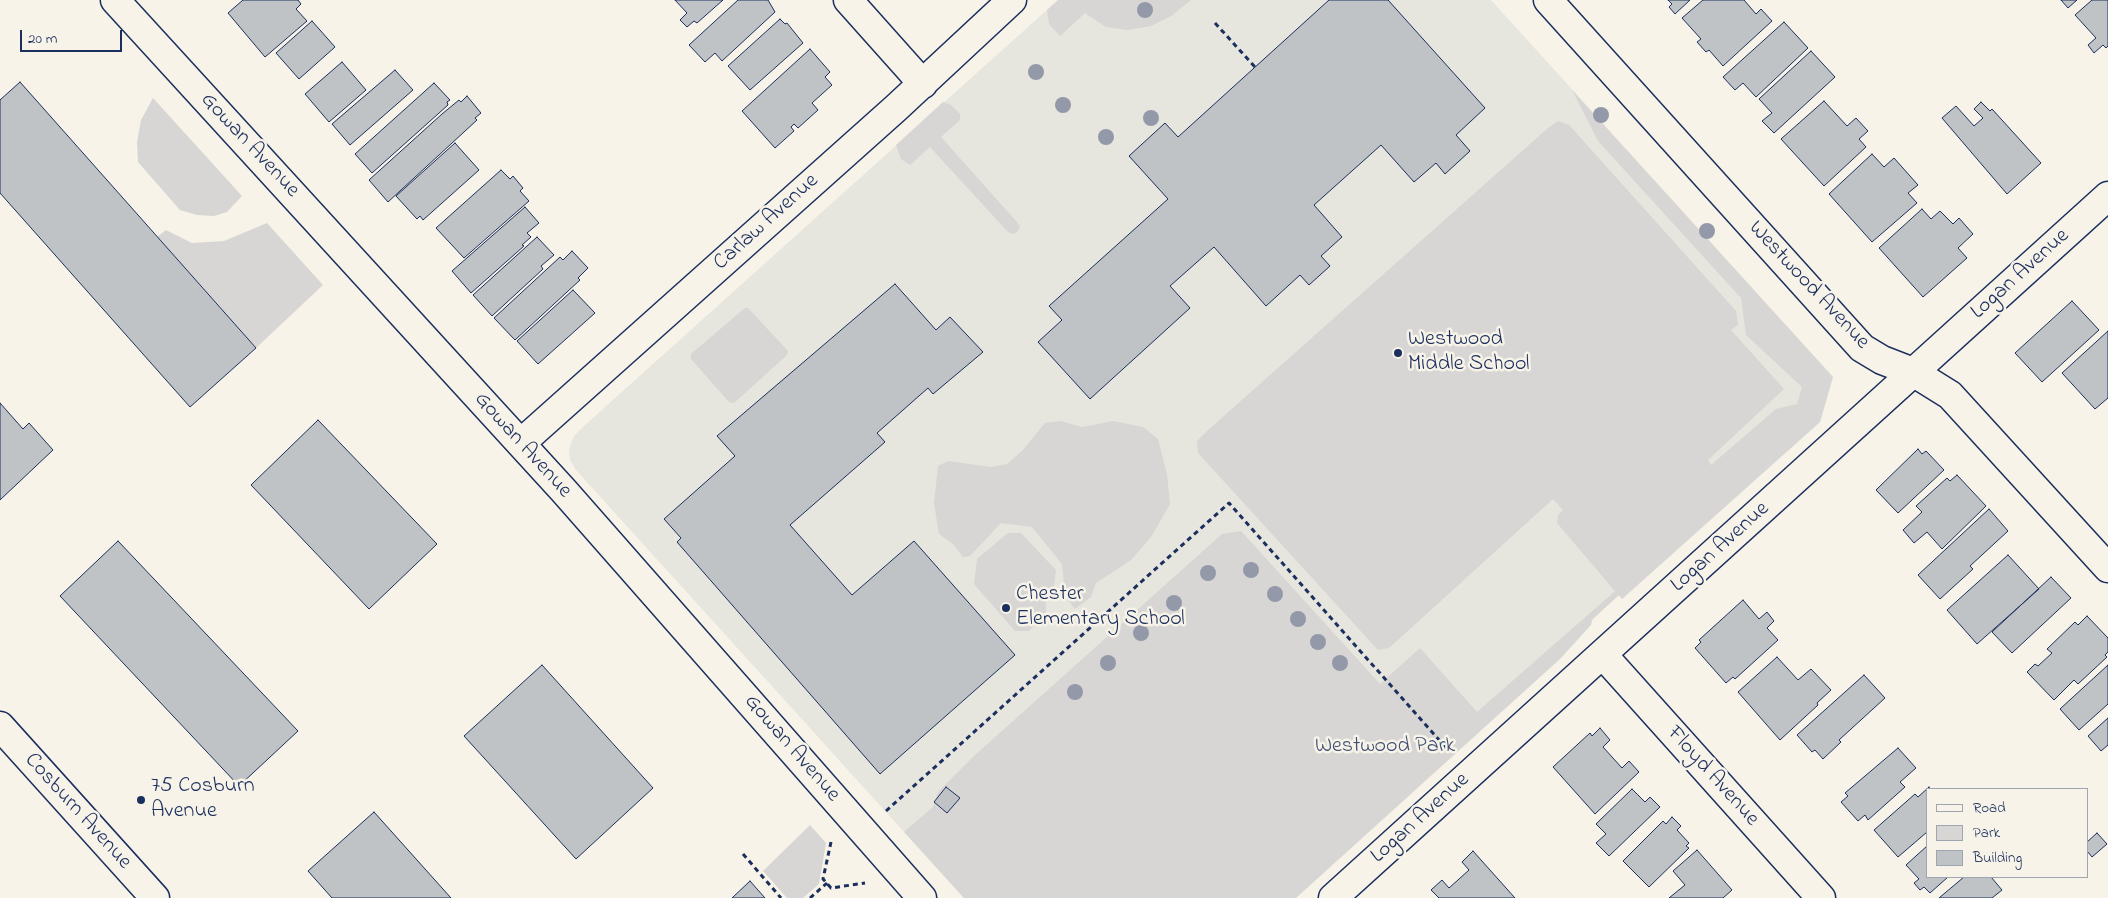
<!DOCTYPE html>
<html>
<head>
<meta charset="utf-8">
<style>
	body { margin:0 }
	#map { position:relative; width:2108px; height:898px; overflow:hidden; background:#f7f3e8; font-family:"Indie Flower",sans-serif }
	canvas { display:block }
	.legend { position:absolute; left:1926px; top:788px; width:162px; height:90px; box-sizing:border-box; background:#f7f3e8; border:1px solid #9fa5b1; margin:0; padding:6px 9px; list-style:none; font-size:15px; color:#1b2f5e }
	.legend li { display:flex; align-items:center; gap:10px; height:25px }
	.legend b { width:25px; border:1px solid #9fa5b1 }
	.scale { position:absolute; left:20px; top:30px; width:102px; height:22px; box-sizing:border-box; border:2px solid #1b2f5e; border-top:0; padding-left:6px; font-size:15px; line-height:18px; white-space:nowrap; color:#1b2f5e; -webkit-text-stroke:4px #f7f3e8; paint-order:stroke }
</style>
</head>
<body>
<div id="map">
<canvas width="2108" height="898"></canvas>
<ul class="legend">
<li><b style="height:6px;background:#f7f3e8"></b>Road</li>
<li><b style="height:14px;background:#d7d6d4"></b>Park</li>
<li><b style="height:14px;background:#c0c3c5"></b>Building</li>
</ul>
<div class="scale">20 m</div>
</div>
<script>
const g = document.querySelector('canvas').getContext('2d');
g.lineJoin = 'round';
function fill(path, color) { g.fillStyle = color; g.fill(path, 'evenodd'); }
const toPath = rows => new Path2D(rows.map(r => 'M' + r).join(''));
function trace(path, color, width, dash) { g.strokeStyle = color; g.lineWidth = width; g.lineCap = dash ? 'butt' : 'round'; g.setLineDash(dash || []); g.stroke(path); }
function write(font, color, halo, rows, align = 'center') {
  g.font = font + ' "Indie Flower",sans-serif'; g.lineWidth = 5; g.setLineDash([]); g.textBaseline = 'middle'; g.strokeStyle = halo; g.fillStyle = color; for (const [text, x, y, turn = 0] of rows) {
    g.save(); g.translate(x, y); g.rotate((+turn || 0) * Math.PI / 180); g.textAlign = isNaN(turn) ? turn : align; if (halo) g.strokeText(text, 0, 0); g.fillText(text, 0, 0); g.restore();
  }
}
fill(toPath([
	[1058,0,1491,0,1833,377,1820,422,1622,599,1615,591,1477,713,1380,684,964,898,576,470,570,460,569,449,574,436,584,426]
]), '#e6e5de');
fill(toPath([
	[1058,0,1191,0,1171,16,1151,26,1127,30,1106,27,1085,13,1060,36,1049,24,1047,10],
	[1572,90,1833,377,1820,422,1622,599,1619,595,1592,620,1591,625,1560,659,1296,898,964,898,904,832,933,807,938,792,974,756,1222,534,1241,531,1380,684,1420,648,1477,712,1615,591,1557,523,1558,515,1563,510,1553,499,1389,648,1378,650,1198,453,1197,441,1207,431,1548,128,1558,121,1569,125,1736,311,1738,325,1731,330,1784,389,1708,460,1711,465,1776,409,1797,404,1802,387,1746,335,1741,298,1598,141],
	[153,98,242,196,227,212,214,216,197,215,180,210,138,162,137,142,141,120],
	[943,102,951,105,960,114,960,120,941,137,1016,221,1020,226,1018,231,1014,234,1008,232,930,147,910,165,901,159,896,145],
	[267,223,323,285,256,348,157,237,166,230,192,243,224,241],
	[745,308,748,308,788,351,787,355,734,403,729,402,691,359,691,354],
	[1060,421,1082,427,1113,421,1143,427,1158,439,1167,474,1170,504,1151,537,1131,560,1096,583,1091,597,1075,609,1065,596,1062,564,1032,527,1001,523,970,556,963,557,953,544,939,534,934,503,938,466,948,461,991,467,1007,464,1022,451,1045,423],
	[1008,533,1021,533,1056,570,1053,595,1046,599,1046,615,1029,631,1015,631,974,584,977,559],
	[810,825,826,843,819,884,803,898,787,898,763,871]
]), '#d7d6d4');
const building = toPath([
	[243,0,298,0,301,4,296,9,307,21,265,57,228,13,243,0],
	[675,0,723,0,697,23,694,21,687,27,680,20,687,13,675,0],
	[738,0,768,0,775,12,722,61,715,53,705,62,689,45,738,0],
	[1329,0,1388,0,1485,108,1456,135,1470,151,1445,174,1436,163,1414,182,1381,145,1314,205,1342,237,1321,256,1330,266,1309,285,1300,275,1266,306,1214,247,1170,286,1190,308,1090,399,1038,342,1062,320,1049,306,1168,199,1129,156,1165,123,1178,137,1329,0],
	[1668,0,1690,0,1675,14,1669,7,1672,4,1668,0],
	[1703,0,1744,0,1756,14,1761,9,1772,21,1723,66,1709,50,1706,52,1697,42,1701,39,1682,18,1703,0],
	[2061,0,2077,0,2068,8,2061,0],
	[2092,0,2108,0,2108,46,2106,48,2103,45,2094,53,2088,45,2096,38,2075,15,2092,0],
	[780,19,785,24,787,23,803,43,750,90,728,66,780,19],
	[312,21,335,47,299,79,276,53,312,21],
	[1784,22,1808,48,1756,97,1743,83,1735,90,1723,77,1784,22],
	[810,49,830,72,825,77,832,85,812,103,818,110,798,128,794,124,791,127,794,131,775,148,742,111,810,49],
	[1811,51,1835,77,1774,133,1762,121,1772,113,1759,99,1811,51],
	[342,62,366,90,329,122,305,94,342,62],
	[395,70,413,90,350,145,332,124,395,70],
	[20,82,256,348,190,407,0,193,0,100,20,82],
	[434,83,450,100,447,102,448,105,372,173,355,154,434,83],
	[467,96,481,113,475,118,477,120,388,202,369,180,442,114,459,100,461,102,467,96],
	[1824,101,1847,126,1856,118,1868,131,1859,139,1866,147,1824,186,1781,139,1824,101],
	[1981,102,1990,111,1992,109,2041,163,2007,194,1942,118,1956,106,1974,126,1983,118,1974,109,1981,102],
	[455,143,479,170,423,220,420,216,417,219,396,196,455,143],
	[1872,154,1884,167,1894,158,1918,185,1908,193,1917,203,1872,242,1829,194,1872,154],
	[501,170,510,179,513,176,523,188,520,191,529,201,464,258,436,228,501,170],
	[525,207,539,223,527,233,531,237,522,245,524,246,471,293,452,271,525,207],
	[1922,209,1931,219,1940,211,1953,224,1959,218,1973,234,1958,248,1967,258,1923,297,1879,248,1922,209],
	[537,237,554,255,541,266,543,269,492,316,473,295,537,237],
	[572,251,588,268,578,278,580,280,515,340,494,318,560,257,563,260,572,251],
	[895,284,936,330,950,317,983,352,933,394,928,388,877,433,885,442,790,525,852,595,914,541,1015,655,880,774,677,542,681,538,664,519,735,456,717,436,895,284],
	[573,290,595,313,538,364,517,341,573,290],
	[2072,301,2099,330,2042,382,2015,353,2072,301],
	[2108,331,2108,398,2095,409,2062,373,2108,331],
	[0,403,23,429,29,423,53,450,0,500,0,403],
	[318,420,437,544,369,609,251,485,318,420],
	[1918,449,1922,454,1926,451,1944,470,1898,513,1876,490,1918,449],
	[1957,475,1986,506,1942,549,1927,532,1914,543,1903,530,1922,512,1916,506,1947,478,1950,481,1957,475],
	[1989,509,2008,531,1970,566,1973,569,1940,599,1918,575,1989,509],
	[118,541,298,731,239,786,60,596,118,541],
	[2008,555,2039,589,1977,644,1947,610,2008,555],
	[2051,577,2071,598,2012,653,1992,632,2051,577],
	[1743,600,1759,619,1767,612,1774,621,1767,628,1778,640,1735,679,1733,677,1726,683,1695,648,1701,642,1699,640,1743,600],
	[2087,616,2108,638,2108,652,2105,655,2107,657,2078,684,2074,680,2054,700,2027,672,2035,664,2038,666,2052,653,2047,649,2075,622,2078,625,2087,616],
	[1777,657,1798,680,1811,669,1831,690,1817,703,1818,705,1780,740,1738,692,1777,657],
	[542,665,653,788,576,859,464,736,542,665],
	[2108,665,2108,704,2079,730,2060,709,2108,665],
	[1864,675,1885,698,1839,740,1841,742,1823,759,1815,750,1812,752,1797,735,1864,675],
	[2108,718,2108,745,2101,751,2088,736,2108,718],
	[1600,728,1610,740,1603,747,1622,768,1629,761,1639,772,1595,814,1553,767,1590,733,1592,736,1600,728],
	[1898,748,1916,768,1900,782,1905,787,1868,820,1865,815,1858,821,1841,802,1848,796,1845,793,1898,748],
	[946,787,960,798,947,813,934,802,946,787],
	[1929,787,1930,789,1927,789,1927,832,1898,857,1874,830,1915,794,1918,797,1929,787],
	[1632,789,1645,802,1650,797,1660,807,1609,856,1596,843,1606,834,1596,824,1632,789],
	[374,812,451,898,332,898,308,871,374,812],
	[1672,817,1681,826,1677,830,1689,843,1686,846,1689,848,1649,887,1623,861,1663,821,1666,824,1672,817],
	[2097,833,2107,844,2092,857,2087,851,2087,842,2097,833],
	[1927,846,1927,877,1948,877,1930,893,1924,887,1920,890,1914,883,1919,879,1906,865,1927,846],
	[1697,850,1732,890,1723,898,1669,898,1685,885,1673,871,1697,850],
	[1473,851,1515,898,1439,898,1431,890,1442,880,1449,888,1469,870,1462,862,1473,851],
	[1964,877,1991,877,2002,890,1992,898,1939,898,1964,877],
	[750,881,765,898,732,898,750,881]
]);
fill(building, '#c0c3c5');
trace(building, '#1b2f5e', 1);
const minor = toPath([
	[115,0,564,491,922,898],
	[848,0,923,84],
	[1548,0,1862,348,1882,360,1913,372,1950,395,2108,568],
	[521,443,896,108,1012,0],
	[1603,655,1821,898],
	[0,726,155,898],
	[1333,898,2108,196]
]);
trace(minor, '#1b2f5e', 31);
trace(toPath([
	[1215,23,1255,67],
	[886,811,1229,503,1448,750],
	[831,842,823,879,831,888,865,883],
	[743,854,781,898],
	[810,898,827,883]
]), '#1b2f5e', 3, [5, 4]);
trace(minor, '#f7f3e8', 28);
g.fillStyle = '#9399a9';
for (const [x, y] of [
	[1145,10],
	[1036,72],
	[1063,105],
	[1601,115],
	[1151,118],
	[1106,137],
	[1707,231],
	[1251,570],
	[1208,573],
	[1275,594],
	[1174,603],
	[1298,619],
	[1141,633],
	[1318,642],
	[1108,663],
	[1340,663],
	[1075,692]
]) { g.beginPath(); g.arc(x, y, 8, 0, 2 * Math.PI); g.fill(); }
for (const [x, y, r, color] of [
	[1398,353,5,"#1b2f5e"],
	[1006,608,5,"#1b2f5e"],
	[141,800,5,"#1b2f5e"]
]) { const dot = new Path2D(); dot.arc(x, y, r, 0, 2 * Math.PI); g.fillStyle = color; g.fill(dot); trace(dot, '#f7f3e8', 2); }
write('22px', '#1b2f5e', '#f7f3e8', [
	["Gowan Avenue",249,146,47],
	["Carlaw Avenue",767,223,-42],
	["Logan Avenue",2021,275,-42],
	["Westwood Avenue",1808,286,47],
	["Gowan Avenue",522,446,48],
	["Logan Avenue",1721,548,-42],
	["Gowan Avenue",791,749,49],
	["Floyd Avenue",1712,777,48],
	["Cosburn Avenue",77,812,48],
	["Logan Avenue",1421,819,-42]
]);
write('22px', '#1b2f5e', '#f7f3e8', [
	["Westwood",1408,340],
	["Middle School",1408,365],
	["Chester",1016,595],
	["Elementary School",1016,620],
	["75 Cosburn",151,787],
	["Avenue",151,812]
], 'left');
write('22px', '#415076', '#f7f3e8', [
	["Westwood Park",1385,747]
]);
</script>
</body>
</html>
